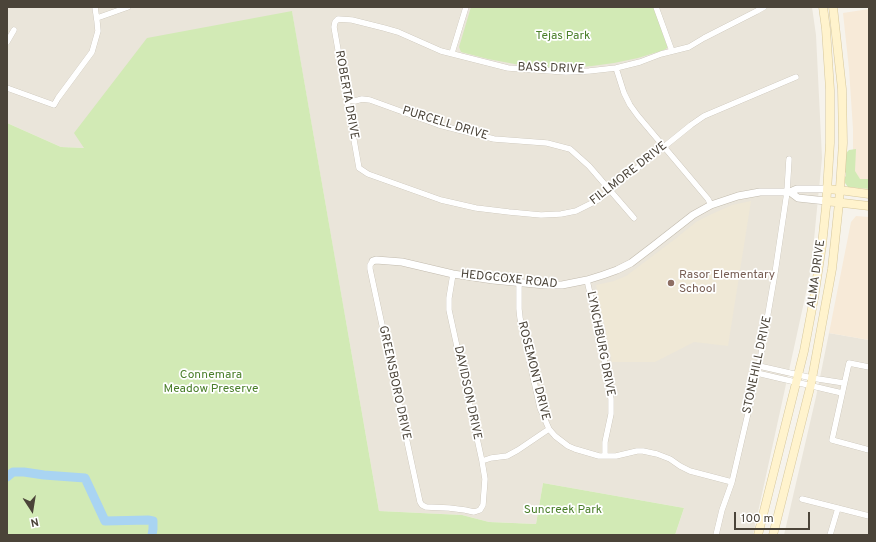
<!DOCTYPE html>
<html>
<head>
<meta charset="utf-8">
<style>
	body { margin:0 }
	#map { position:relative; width:876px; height:542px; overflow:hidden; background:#f6f3ec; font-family:Overpass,sans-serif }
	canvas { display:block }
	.frame { position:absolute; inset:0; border:8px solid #4b4439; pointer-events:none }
	.north { position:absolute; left:12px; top:490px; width:40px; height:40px; -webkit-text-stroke:3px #fff; paint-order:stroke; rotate:168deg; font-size:11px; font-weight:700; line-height:16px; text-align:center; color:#4b4439 }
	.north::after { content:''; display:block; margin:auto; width:14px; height:18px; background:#4b4439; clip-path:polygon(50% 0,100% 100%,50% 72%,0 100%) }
	.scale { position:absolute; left:734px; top:512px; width:76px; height:18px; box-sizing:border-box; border:2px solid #4b4439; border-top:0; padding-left:5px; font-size:12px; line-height:14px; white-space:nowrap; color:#4b4439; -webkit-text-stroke:3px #fff; paint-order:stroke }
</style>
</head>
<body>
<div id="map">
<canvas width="876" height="542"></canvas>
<div class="frame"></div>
<div class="north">N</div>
<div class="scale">100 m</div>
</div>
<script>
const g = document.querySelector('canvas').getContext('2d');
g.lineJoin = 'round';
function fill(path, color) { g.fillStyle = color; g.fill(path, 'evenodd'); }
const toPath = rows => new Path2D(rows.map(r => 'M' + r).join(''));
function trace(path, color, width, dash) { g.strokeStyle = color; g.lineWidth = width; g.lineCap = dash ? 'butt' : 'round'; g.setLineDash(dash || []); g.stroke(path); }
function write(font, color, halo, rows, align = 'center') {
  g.font = font + ' Overpass,sans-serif'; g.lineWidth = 3.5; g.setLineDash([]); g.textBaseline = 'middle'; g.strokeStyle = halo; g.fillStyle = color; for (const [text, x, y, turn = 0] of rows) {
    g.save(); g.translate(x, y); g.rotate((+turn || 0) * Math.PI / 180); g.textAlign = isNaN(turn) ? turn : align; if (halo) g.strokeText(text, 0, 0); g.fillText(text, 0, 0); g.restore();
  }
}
fill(toPath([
	[7,7,812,7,816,35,822,158,811,270,753,535,675,535,684,508,543,483,536,524,489,522,462,515,379,511,292,12,85,148,61,147,7,123],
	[829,333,869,340,869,535,784,535,816,397]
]), '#eae5da');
fill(toPath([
	[869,9,869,182,864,181,855,177,853,160,853,129,849,69,843,13],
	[856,216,869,217,869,340,829,333,851,222]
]), '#f7ead8');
fill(toPath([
	[751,201,728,346,694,342,655,362,612,362,596,285,614,281,626,276,675,239,696,222,714,213,732,205]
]), '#efe8d6');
fill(toPath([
	[471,7,654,7,667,46,667,48,664,50,638,58,614,63,592,66,566,68,542,67,520,65,488,59,461,52,459,47],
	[292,11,379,511,462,515,489,522,536,524,543,483,684,508,675,535,7,535,7,123,61,147,84,148,74,133,147,38],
	[856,149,855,171,860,179,869,179,869,189,848,187,845,183,845,177,846,176,846,173,845,172,846,153,849,150]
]), '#d2eab5');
trace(toPath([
	[7,477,13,472,24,472,44,475,85,478,105,521,148,520,153,521,153,529,152,535]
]), '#a9d4f2', 9);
const minor = toPath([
	[656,7,672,51],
	[764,7,757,11,704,38,689,47,661,54,640,62,616,68,589,71,566,72,508,68,441,51,398,32,384,28,352,20,338,19,335,22,334,27,359,168,368,174,441,200,476,208,509,212,541,215,561,214,576,211,598,200,691,125,704,116,796,77],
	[97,18,128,7],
	[7,42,14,30],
	[452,53,466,7],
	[616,68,624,93,630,105,638,116,676,161,708,199,711,205],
	[7,88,54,105,58,98,92,52,98,31,97,21,95,7],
	[347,100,355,101,362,99,370,100,439,125,494,139,547,143,570,149,589,166,634,218],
	[373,261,370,265,370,269,420,502,422,505,426,507,449,508,465,510,474,512,480,510,483,505,485,479,482,461,449,310,449,298,453,274],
	[587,280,602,347,611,399,611,414,605,442,605,456],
	[519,283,519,309,520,318,540,408,549,429,555,436,568,446,575,449,599,456,616,456,637,451,643,451,657,454,670,459,680,466,690,471,732,482],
	[759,366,812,378,844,383],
	[869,367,849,363,832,440,869,450],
	[757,373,842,393],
	[482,461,491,458,507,456,518,450,549,429],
	[802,499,869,516],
	[716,535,722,510,732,482,759,366,775,273,787,192,789,159],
	[830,535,838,508]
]);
const tertiary = toPath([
	[790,192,798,198,826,201],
	[373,261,376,260,402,262,453,274,493,280,545,285,562,285,587,280,603,275,617,270,631,263,652,247,693,215,711,205,738,196,760,192,790,192,797,189,827,189]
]);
const secondary = toPath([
	[827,189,839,190,869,194],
	[826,201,869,206],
	[758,535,804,351,814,298,822,245,826,207,830,143,830,90,826,29,823,7],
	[773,535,811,384,832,269,839,203,843,143,842,89,833,7]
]);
trace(minor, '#c2bbae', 6);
trace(tertiary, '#c2bbae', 8);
trace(secondary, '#d6c79b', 9);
trace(minor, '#fff', 5.5);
trace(tertiary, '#fff', 7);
trace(secondary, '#fff3cd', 8);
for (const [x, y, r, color] of [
	[671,283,4,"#8d6e63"]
]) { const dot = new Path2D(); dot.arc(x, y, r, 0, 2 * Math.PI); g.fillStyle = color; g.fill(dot); trace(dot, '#fff', 1.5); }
write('12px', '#4a7f2a', '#fff', [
	["Tejas Park",563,37],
	["Connemara",211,376],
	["Meadow Preserve",211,390],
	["Suncreek Park",563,511]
]);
write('12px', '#4b4439', '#fff', [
	["BASS DRIVE",551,69,2],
	["ROBERTA DRIVE",346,95,80],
	["PURCELL DRIVE",445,124,17],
	["FILLMORE DRIVE",629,174,-38],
	["ALMA DRIVE",817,274,-82],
	["HEDGCOXE ROAD",509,280,6],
	["LYNCHBURG DRIVE",600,344,79],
	["STONEHILL DRIVE",758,365,-78],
	["ROSEMONT DRIVE",533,371,76],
	["GREENSBORO DRIVE",394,383,78],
	["DAVIDSON DRIVE",467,393,78]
]);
write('12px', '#785e54', '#fff', [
	["Rasor Elementary",679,276],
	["School",679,290]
], 'left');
</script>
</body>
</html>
